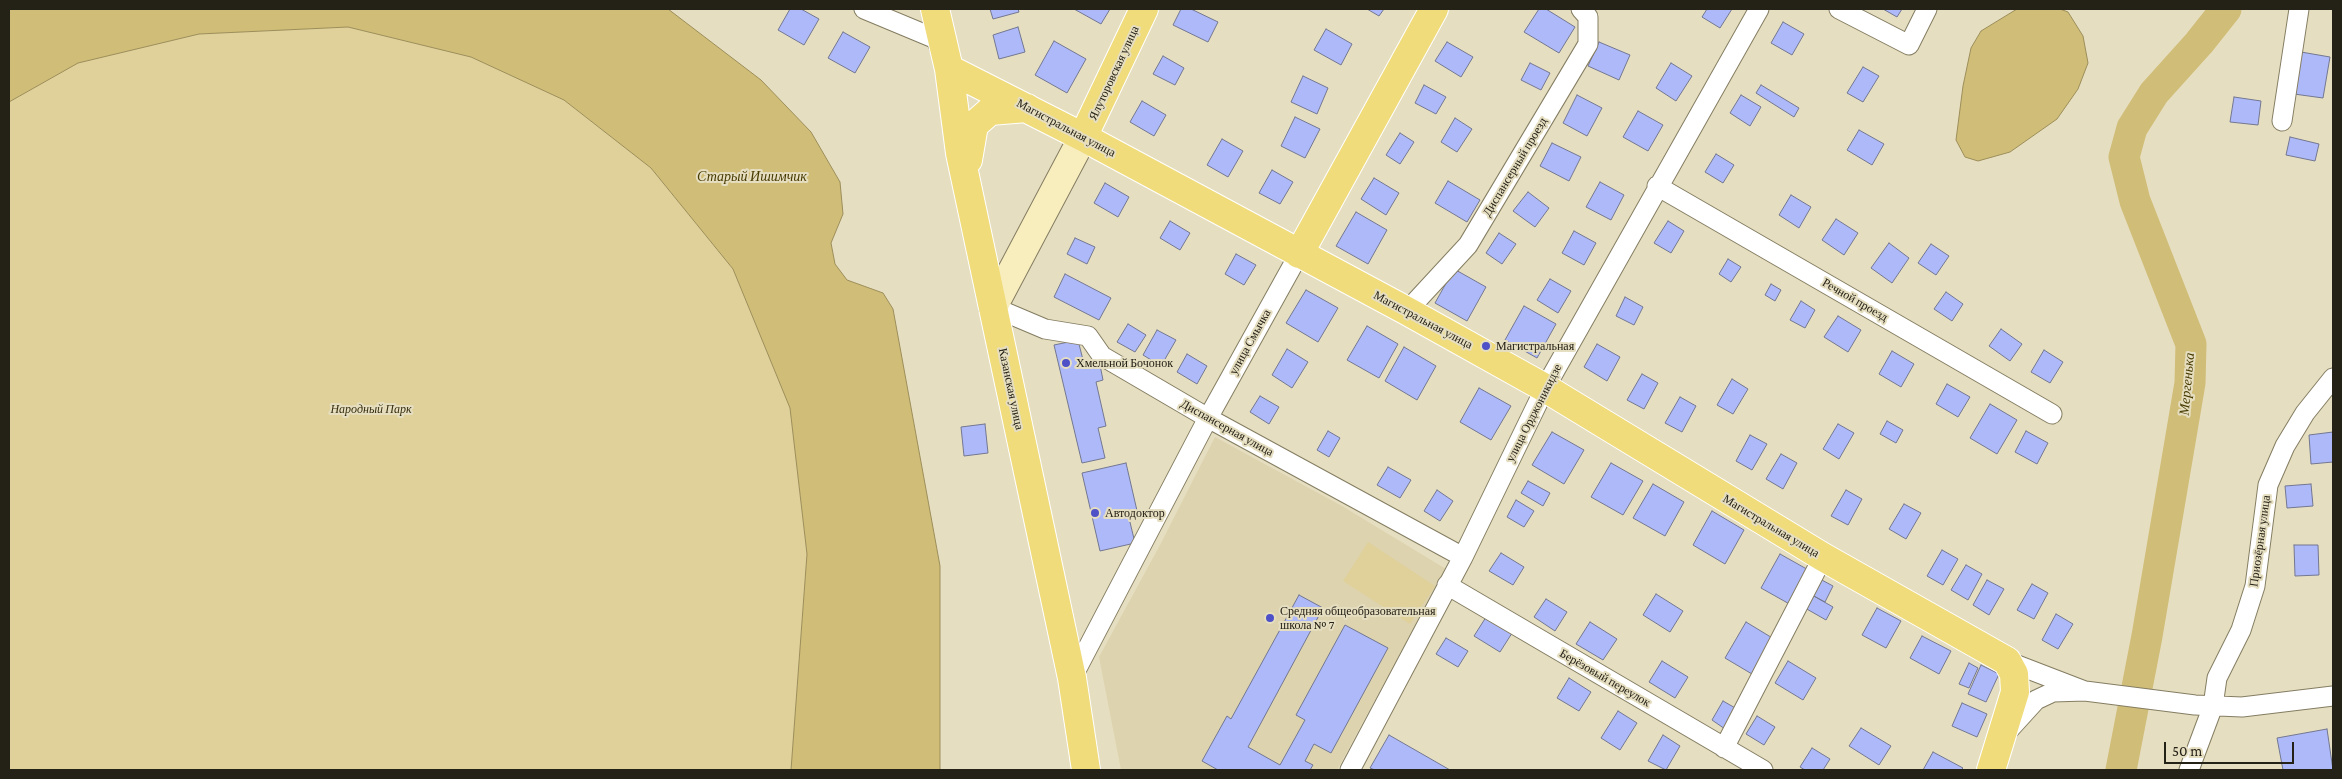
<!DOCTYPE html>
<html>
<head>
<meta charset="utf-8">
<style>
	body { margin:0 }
	#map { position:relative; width:2342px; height:779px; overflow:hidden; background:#e6dec0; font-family:"Crimson Pro",serif }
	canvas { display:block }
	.frame { position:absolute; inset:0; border:10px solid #242116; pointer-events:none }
	.scale { position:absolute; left:2164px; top:742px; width:130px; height:22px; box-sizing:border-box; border:2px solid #242116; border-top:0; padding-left:6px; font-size:15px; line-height:18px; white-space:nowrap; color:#242116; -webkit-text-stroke:4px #e6dec0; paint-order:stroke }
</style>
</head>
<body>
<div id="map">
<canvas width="2342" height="779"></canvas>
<div class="frame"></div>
<div class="scale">50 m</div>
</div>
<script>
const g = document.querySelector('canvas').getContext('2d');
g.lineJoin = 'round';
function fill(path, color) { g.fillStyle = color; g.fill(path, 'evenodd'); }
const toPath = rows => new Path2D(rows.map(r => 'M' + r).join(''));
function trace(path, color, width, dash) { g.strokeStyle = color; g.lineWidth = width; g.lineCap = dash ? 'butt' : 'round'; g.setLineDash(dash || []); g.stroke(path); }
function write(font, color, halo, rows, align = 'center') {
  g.font = font + ' "Crimson Pro",serif'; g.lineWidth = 4; g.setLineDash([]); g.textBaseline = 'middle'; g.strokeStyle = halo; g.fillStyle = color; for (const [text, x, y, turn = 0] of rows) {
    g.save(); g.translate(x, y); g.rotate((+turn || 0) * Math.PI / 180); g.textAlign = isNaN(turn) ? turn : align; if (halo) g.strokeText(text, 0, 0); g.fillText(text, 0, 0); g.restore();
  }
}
fill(toPath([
	[1215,437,1342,506,1446,569,1337,770,1121,770,1099,657,1160,545]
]), '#ddd3af');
fill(toPath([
	[348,27,471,57,564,100,651,168,733,269,790,408,807,554,791,770,9,770,9,102,77,63,199,34],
	[1368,542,1435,586,1410,624,1343,581]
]), '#e0d19a');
const water = toPath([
	[9,9,668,9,761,80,811,132,840,182,843,214,831,243,835,264,847,280,883,293,893,309,940,566,940,770,791,770,807,554,790,408,733,269,651,168,564,100,471,57,348,27,199,34,78,63,9,102,9,9],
	[2017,9,2060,9,2068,12,2083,36,2088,63,2078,89,2057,119,2010,152,1978,161,1965,157,1956,140,1963,86,1971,48,1981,31,2017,9]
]);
fill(water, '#d0bd77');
trace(water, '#9c8e5a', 1);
trace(toPath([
	[2121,770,2147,636,2190,383,2191,344,2135,201,2124,157,2132,128,2154,93,2199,43,2226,9]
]), '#d0bd77', 31);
const building = toPath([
	[790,9,801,9,819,19,804,45,778,30,790,9],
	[990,9,1018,9,1019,12,993,19,990,9],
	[1074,9,1110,9,1101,24,1074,9],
	[1181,9,1191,9,1218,22,1208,42,1173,25,1181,9],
	[1367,9,1384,9,1379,16,1367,9],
	[1539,9,1546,9,1575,27,1559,53,1524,32,1539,9],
	[1707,9,1732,9,1720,28,1702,17,1707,9],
	[1883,9,1902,9,1897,17,1883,9],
	[1783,22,1804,34,1792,55,1771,43,1783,22],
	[1018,27,1025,52,999,59,993,35,1018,27],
	[1326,29,1352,44,1341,65,1314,50,1326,29],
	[843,32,870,47,855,73,828,58,843,32],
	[1054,41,1086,59,1067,93,1035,75,1054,41],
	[1447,42,1473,57,1461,77,1435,61,1447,42],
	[1599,42,1630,55,1619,80,1588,66,1599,42],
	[2301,52,2330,57,2323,98,2294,94,2301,52],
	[1163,56,1184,68,1175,85,1153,74,1163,56],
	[1530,63,1550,73,1541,90,1521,80,1530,63],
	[1671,63,1692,76,1676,101,1656,88,1671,63],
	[1863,67,1879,76,1863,102,1847,93,1863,67],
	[1303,76,1328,88,1317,114,1291,102,1303,76],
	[1424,85,1446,97,1436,114,1415,103,1424,85],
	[1761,85,1799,108,1794,117,1756,93,1761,85],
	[1577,95,1602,108,1587,136,1563,123,1577,95],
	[1741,95,1761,107,1750,126,1730,113,1741,95],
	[2234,97,2261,101,2258,125,2230,122,2234,97],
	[1142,101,1166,115,1154,136,1130,122,1142,101],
	[1638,111,1663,125,1648,151,1623,137,1638,111],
	[1295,117,1320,129,1305,158,1281,146,1295,117],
	[1455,118,1472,129,1457,152,1441,142,1455,118],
	[1859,130,1884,144,1872,165,1847,150,1859,130],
	[1400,133,1414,142,1400,164,1386,155,1400,133],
	[2290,137,2319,144,2315,161,2286,155,2290,137],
	[1222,139,1243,151,1228,177,1207,165,1222,139],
	[1552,143,1581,157,1569,181,1540,166,1552,143],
	[1716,154,1734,165,1723,183,1705,172,1716,154],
	[1272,170,1293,182,1280,204,1259,193,1272,170],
	[1374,178,1399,193,1386,215,1361,199,1374,178],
	[1448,181,1480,200,1467,222,1435,203,1448,181],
	[1600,182,1624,195,1611,220,1586,207,1600,182],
	[1105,183,1129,197,1118,217,1094,203,1105,183],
	[1528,192,1549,208,1535,227,1513,211,1528,192],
	[1791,195,1811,207,1799,228,1779,215,1791,195],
	[1356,212,1387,230,1368,264,1336,246,1356,212],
	[1836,219,1858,233,1844,255,1822,240,1836,219],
	[1170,221,1190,233,1180,250,1160,238,1170,221],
	[1668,221,1684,231,1671,253,1654,243,1668,221],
	[1574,231,1596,243,1584,265,1562,253,1574,231],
	[1499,233,1516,244,1502,264,1486,253,1499,233],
	[1075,238,1095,247,1087,264,1067,254,1075,238],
	[1889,243,1909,258,1892,283,1871,268,1889,243],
	[1931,244,1949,256,1936,275,1918,263,1931,244],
	[1236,254,1256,265,1244,285,1225,274,1236,254],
	[1728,259,1741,267,1731,282,1719,274,1728,259],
	[1454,269,1486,287,1467,321,1435,303,1454,269],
	[1065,274,1111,298,1099,320,1054,297,1065,274],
	[1550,279,1571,291,1558,313,1537,300,1550,279],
	[1771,284,1781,290,1775,301,1765,295,1771,284],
	[1306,290,1338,308,1318,342,1286,323,1306,290],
	[1946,292,1963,304,1952,321,1934,309,1946,292],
	[1625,297,1643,307,1634,325,1616,316,1625,297],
	[1801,301,1815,310,1805,328,1790,320,1801,301],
	[1524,306,1556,324,1537,358,1505,340,1524,306],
	[1838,316,1861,330,1848,352,1824,337,1838,316],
	[1128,324,1146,335,1135,352,1117,342,1128,324],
	[1367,326,1398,344,1379,378,1347,360,1367,326],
	[2001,329,2022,344,2010,361,1989,346,2001,329],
	[1157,330,1176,340,1161,366,1143,355,1157,330],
	[1078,340,1085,368,1100,365,1103,380,1096,382,1106,426,1098,428,1105,458,1082,463,1054,345,1078,340],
	[1597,344,1620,357,1607,381,1584,367,1597,344],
	[1404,347,1436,366,1417,400,1385,381,1404,347],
	[1287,349,1308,362,1292,388,1272,375,1287,349],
	[2044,350,2063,362,2050,383,2031,372,2044,350],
	[1892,351,1914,364,1901,387,1879,374,1892,351],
	[1187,354,1207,366,1197,384,1177,372,1187,354],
	[1642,374,1658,383,1644,409,1627,400,1642,374],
	[1732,379,1748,389,1733,414,1717,405,1732,379],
	[1947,384,1970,397,1958,417,1936,404,1947,384],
	[1479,388,1511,406,1491,440,1460,422,1479,388],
	[1260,396,1279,407,1269,424,1250,412,1260,396],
	[1680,397,1696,406,1682,432,1665,423,1680,397],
	[1990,404,2017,420,1997,454,1970,438,1990,404],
	[1887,421,1903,430,1896,443,1880,434,1887,421],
	[985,424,988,453,964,456,961,427,985,424],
	[1838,424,1854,433,1839,459,1823,449,1838,424],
	[1328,431,1340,438,1329,457,1317,450,1328,431],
	[2026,431,2048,443,2037,464,2015,452,2026,431],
	[1552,432,1584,450,1564,484,1532,465,1552,432],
	[2333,432,2333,462,2311,464,2309,435,2333,432],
	[1750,435,1767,444,1752,470,1736,461,1750,435],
	[1781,454,1797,463,1783,489,1766,479,1781,454],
	[1126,463,1138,515,1129,518,1135,543,1100,551,1082,473,1126,463],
	[1611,463,1643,481,1623,515,1591,497,1611,463],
	[1388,467,1411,480,1400,498,1377,485,1388,467],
	[1528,481,1550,493,1543,506,1521,493,1528,481],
	[1653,484,1684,502,1665,536,1633,518,1653,484],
	[2311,484,2313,506,2287,508,2285,486,2311,484],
	[1437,490,1453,501,1440,521,1424,511,1437,490],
	[1846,490,1862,499,1848,525,1831,516,1846,490],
	[1516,500,1534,511,1524,527,1507,517,1516,500],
	[1904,504,1921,513,1906,539,1889,529,1904,504],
	[1712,511,1744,530,1725,564,1693,545,1712,511],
	[2294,545,2318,545,2319,575,2295,576,2294,545],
	[1942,550,1958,559,1943,585,1927,576,1942,550],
	[1501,553,1524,567,1513,585,1489,571,1501,553],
	[1780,554,1812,572,1793,606,1761,588,1780,554],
	[1966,565,1982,574,1968,600,1951,590,1966,565],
	[1820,579,1833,586,1825,602,1812,595,1820,579],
	[1987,580,2004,589,1989,615,1973,605,1987,580],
	[2032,584,2048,593,2034,619,2017,610,2032,584],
	[1656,594,1683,611,1670,632,1643,615,1656,594],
	[1299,595,1323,608,1248,747,1280,765,1305,720,1296,715,1345,625,1388,648,1331,753,1314,744,1305,761,1313,765,1310,770,1218,770,1202,761,1227,716,1231,719,1299,595],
	[1812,595,1833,607,1826,620,1805,608,1812,595],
	[1546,599,1567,612,1555,631,1534,617,1546,599],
	[1877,608,1901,621,1886,648,1862,635,1877,608],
	[1488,614,1514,630,1500,652,1474,636,1488,614],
	[2056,614,2073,624,2058,649,2042,640,2056,614],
	[1590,622,1617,639,1603,660,1576,644,1590,622],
	[1746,622,1774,639,1752,674,1725,658,1746,622],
	[1922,636,1951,651,1939,674,1910,658,1922,636],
	[1446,638,1468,651,1458,667,1436,654,1446,638],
	[1662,661,1688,677,1675,698,1649,682,1662,661],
	[1788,661,1816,678,1803,700,1775,683,1788,661],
	[1969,663,1978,668,1969,688,1959,684,1969,663],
	[1981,665,1999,674,1986,702,1968,694,1981,665],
	[1569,678,1591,692,1579,711,1557,698,1569,678],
	[1723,701,1737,709,1725,729,1712,720,1723,701],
	[1962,703,1987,714,1977,737,1952,726,1962,703],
	[1618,711,1637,723,1620,750,1601,738,1618,711],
	[1757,716,1775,727,1764,745,1746,734,1757,716],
	[1861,728,1891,746,1879,765,1849,746,1861,728],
	[2327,729,2333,770,2283,770,2277,738,2327,729],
	[1389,735,1450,770,1375,770,1370,768,1389,735],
	[1663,735,1680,746,1666,770,1648,761,1663,735],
	[1812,748,1830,759,1823,770,1805,770,1800,767,1812,748],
	[1933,752,1963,768,1961,770,1923,770,1933,752]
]);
fill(building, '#aeb9f9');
trace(building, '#727791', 1);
const street = toPath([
	[864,9,936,39,942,53],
	[1839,9,1909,45,1927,9],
	[2282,121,2299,9],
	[1657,186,2052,414],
	[993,307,1045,329,1088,336,1102,356,1208,418,1463,557],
	[1407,311,1468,245,1588,44,1588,17,1581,9],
	[1447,585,1763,770],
	[1072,678,1208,418,1299,254],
	[2085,691,2195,705,2242,707,2333,696],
	[2006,733,2036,700,2053,692,2085,691,2007,661],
	[1724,748,1823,557],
	[1350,770,1463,557,1545,388,1759,9],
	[2189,770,2213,706,2217,678,2241,630,2255,586,2268,485,2285,446,2305,413,2333,378]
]);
const secondary = toPath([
	[993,307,1083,137]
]);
const primary = toPath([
	[935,9,949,69,960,153,1072,678,1086,770],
	[949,69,1083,137,1407,311,1545,388,1823,557,2007,661,2014,674,2015,692,1991,770],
	[1083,137,1144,9],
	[968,160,974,125,990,111,1027,108],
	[1299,254,1434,9]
]);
trace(street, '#847d62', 21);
trace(secondary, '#847d62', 30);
trace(primary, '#fff', 30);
trace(street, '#fff', 19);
trace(secondary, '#f8edbd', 28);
trace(primary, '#f1dc7b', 28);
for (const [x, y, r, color] of [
	[1486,346,5,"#4d50c6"],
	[1066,363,5,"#4d50c6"],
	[1095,513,5,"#4d50c6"],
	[1270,618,5,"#4d50c6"]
]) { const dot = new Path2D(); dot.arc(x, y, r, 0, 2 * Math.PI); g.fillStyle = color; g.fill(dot); trace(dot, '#e6dec0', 2); }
write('12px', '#242116', '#e6dec0', [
	["Ялуторовская улица",1114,73,-65],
	["Магистральная улица",1066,128,28],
	["Диспансерный проезд",1515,167,-59],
	["Речной проезд",1855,300,30],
	["Магистральная улица",1423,320,28],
	["улица Смычка",1250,342,-61],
	["Казанская улица",1011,389,78],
	["улица Орджоникидзе",1534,413,-63],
	["Диспансерная улица",1227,428,29],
	["Магистральная улица",1771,526,31],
	["Приозёрная улица",2260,541,-82],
	["Берёзовый переулок",1605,678,30]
]);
write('12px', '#242116', '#e6dec0', [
	["Магистральная",1496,346],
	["Хмельной Бочонок",1076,363],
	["Автодоктор",1105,513],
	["Средняя общеобразовательная",1280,611],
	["школа № 7",1280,625]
], 'left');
write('italic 12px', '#362e0e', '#e6dec0', [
	["Народный Парк",371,409]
]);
write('italic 14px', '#473a00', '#e6dec0', [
	["Старый Ишимчик",752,177],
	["Мергенька",2187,384,-85]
]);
</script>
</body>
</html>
